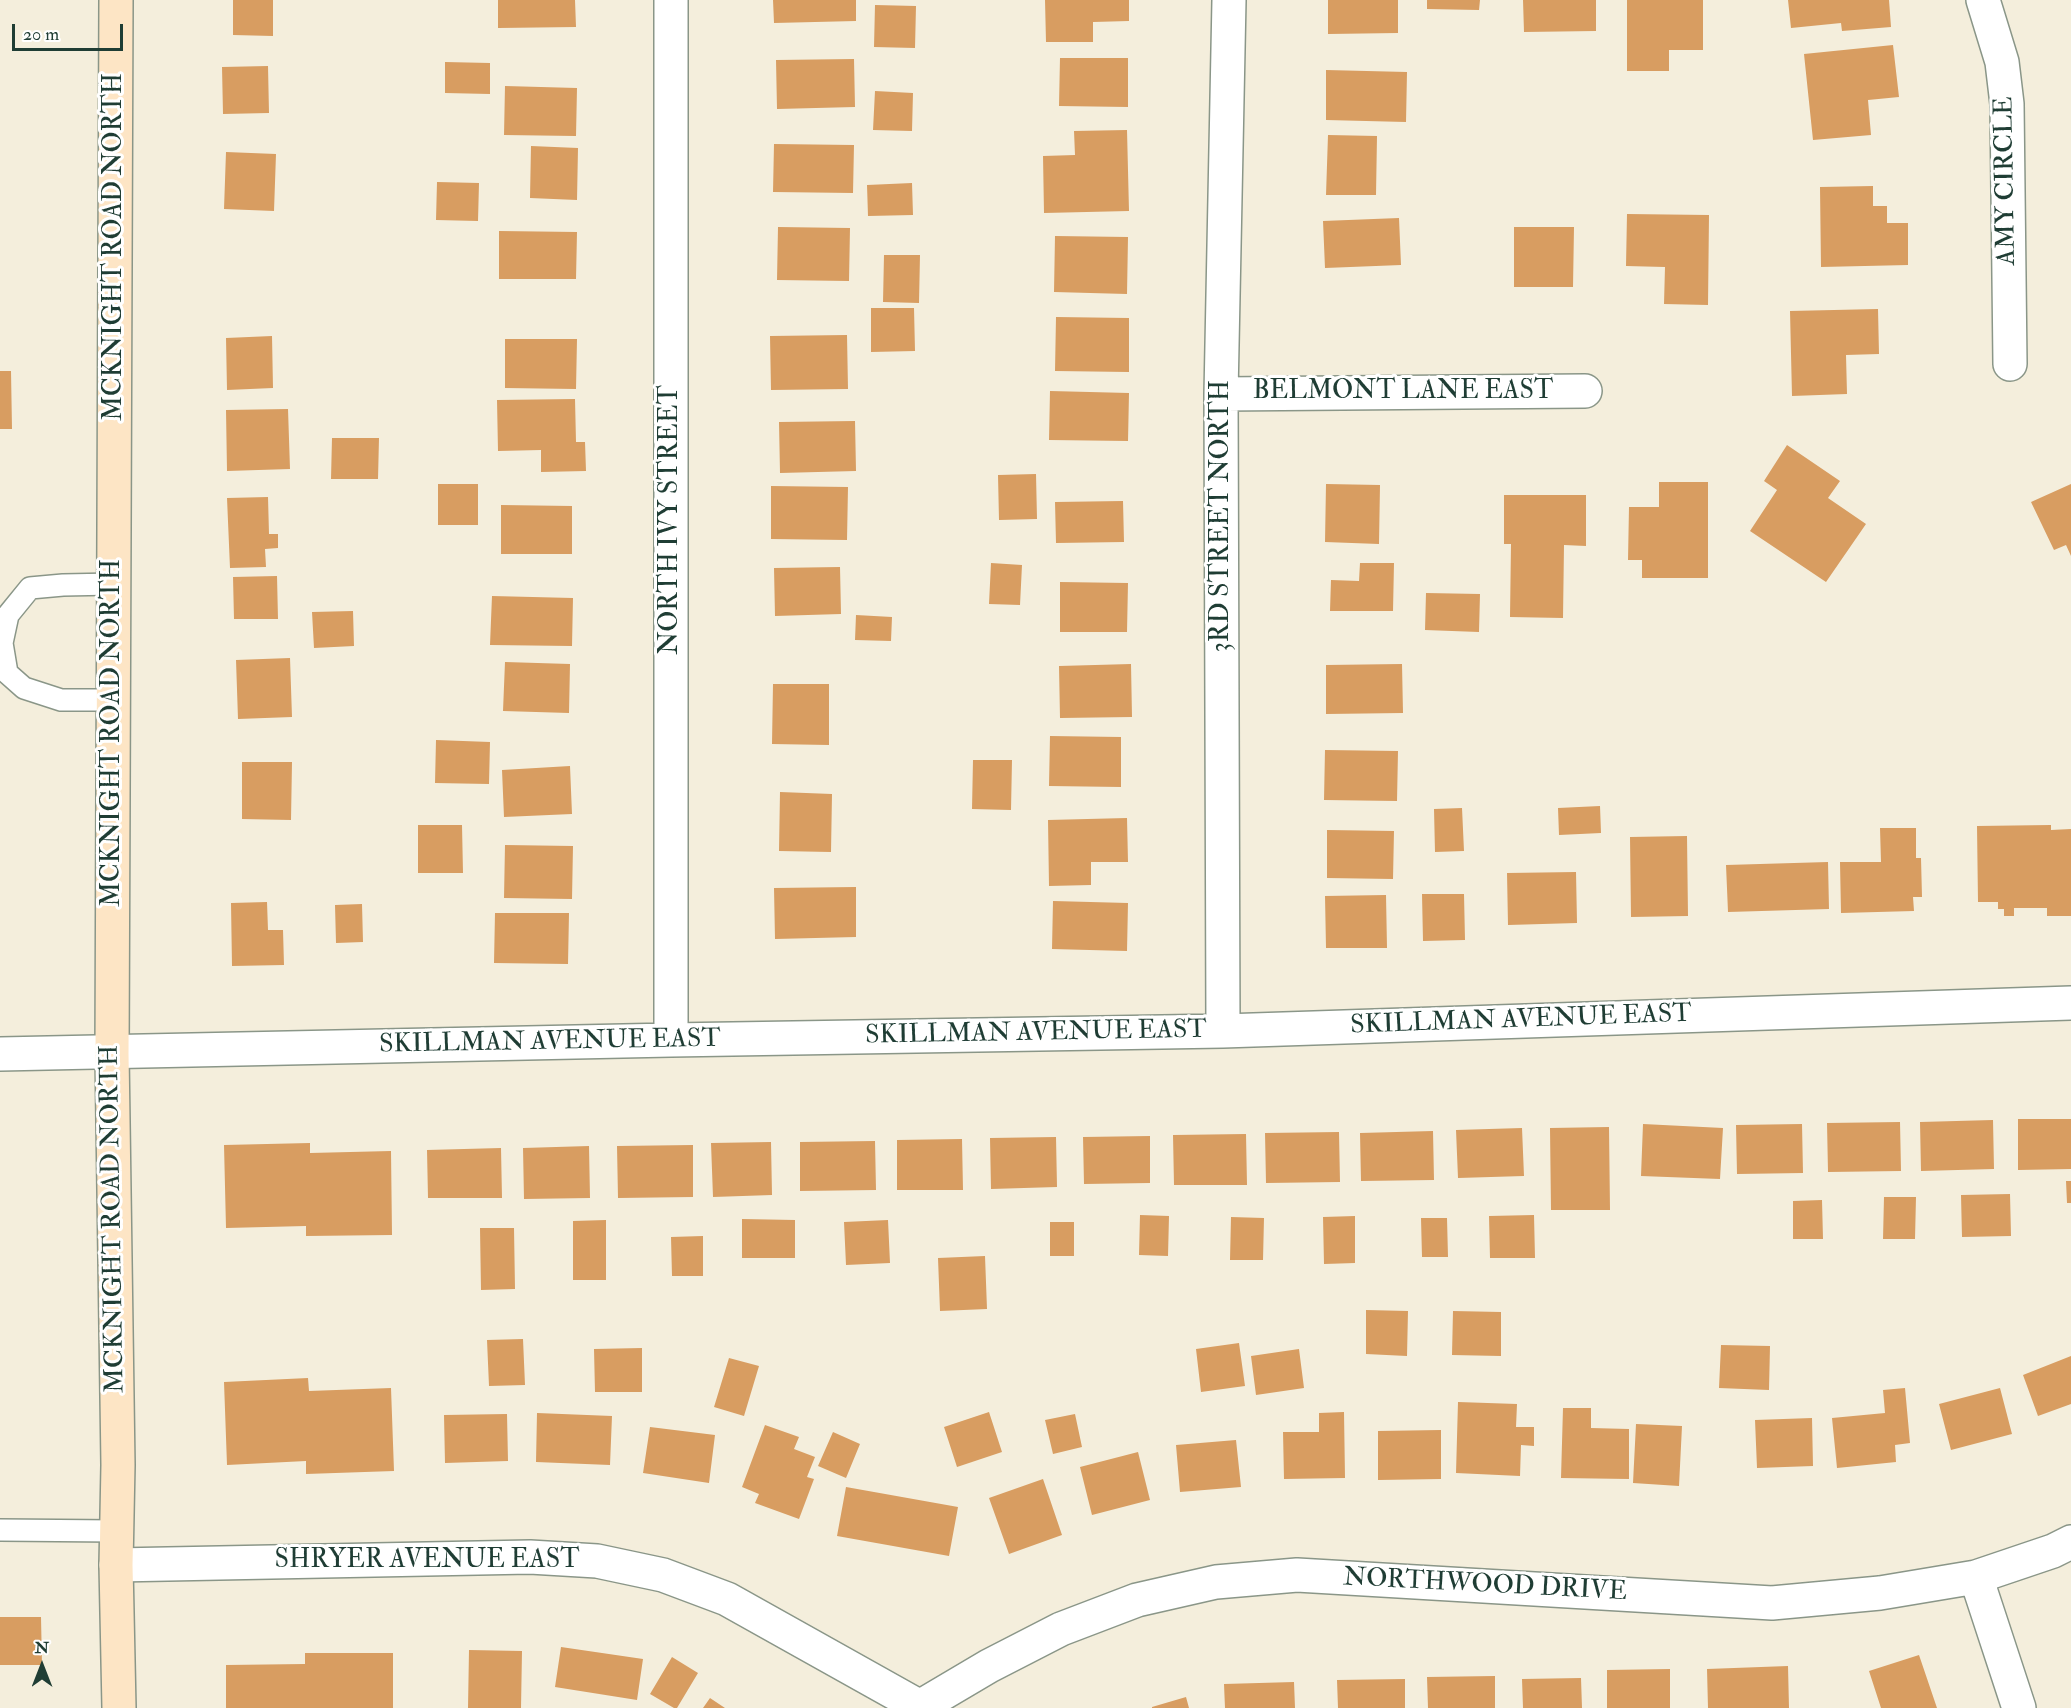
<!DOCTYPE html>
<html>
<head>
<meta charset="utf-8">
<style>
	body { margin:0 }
	#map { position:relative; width:2071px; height:1708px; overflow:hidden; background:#f4eedc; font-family:"IM FELL Double Pica",serif }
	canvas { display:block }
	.north { position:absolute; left:12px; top:1636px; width:60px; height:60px; -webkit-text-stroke:4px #fff; paint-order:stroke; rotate:0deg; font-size:16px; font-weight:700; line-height:24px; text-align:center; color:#1f3d34 }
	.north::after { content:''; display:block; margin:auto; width:21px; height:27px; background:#1f3d34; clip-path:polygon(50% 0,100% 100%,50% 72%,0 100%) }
	.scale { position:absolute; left:12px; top:24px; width:111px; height:27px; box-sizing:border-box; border:3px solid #1f3d34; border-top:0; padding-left:8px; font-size:18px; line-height:21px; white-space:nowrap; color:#1f3d34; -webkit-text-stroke:4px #fff; paint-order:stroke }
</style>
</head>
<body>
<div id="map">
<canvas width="2071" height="1708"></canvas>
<div class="north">N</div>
<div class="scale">20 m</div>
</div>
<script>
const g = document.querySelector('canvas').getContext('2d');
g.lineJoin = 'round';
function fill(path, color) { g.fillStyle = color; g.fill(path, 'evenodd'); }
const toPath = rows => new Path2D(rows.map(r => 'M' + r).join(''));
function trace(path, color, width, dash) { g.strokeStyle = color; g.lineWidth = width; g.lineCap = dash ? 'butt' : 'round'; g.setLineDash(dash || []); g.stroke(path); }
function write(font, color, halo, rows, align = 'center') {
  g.font = font + ' "IM FELL Double Pica",serif'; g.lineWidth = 6; g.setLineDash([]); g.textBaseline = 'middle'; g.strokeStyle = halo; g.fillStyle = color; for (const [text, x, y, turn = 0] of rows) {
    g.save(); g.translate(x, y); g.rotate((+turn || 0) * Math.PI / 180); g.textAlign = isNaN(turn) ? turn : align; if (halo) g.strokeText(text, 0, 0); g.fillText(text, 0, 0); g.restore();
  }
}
fill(toPath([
	[233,0,273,0,273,36,233,35],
	[498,0,575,0,576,27,498,28],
	[773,0,856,0,856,21,774,23],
	[1045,0,1129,0,1129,21,1093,22,1093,42,1046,42],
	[1328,0,1398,0,1398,33,1328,34],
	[1427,0,1480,0,1479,10,1427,9],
	[1523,0,1596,0,1596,31,1524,32],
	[1627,0,1703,0,1703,50,1669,50,1669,71,1627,71],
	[1788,0,1889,0,1891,27,1842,31,1841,23,1791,28],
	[875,5,916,6,915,48,874,47],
	[1893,45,1899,97,1868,100,1871,135,1813,140,1804,54],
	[1060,58,1128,58,1128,107,1059,106],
	[854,59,855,107,777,109,776,60],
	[445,62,490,63,490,94,445,93],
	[268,66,269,113,223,114,222,67],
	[1326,70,1407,72,1406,122,1326,120],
	[505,86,577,88,576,136,504,135],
	[875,91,913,93,912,131,873,130],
	[1127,130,1129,211,1044,213,1043,156,1075,155,1074,131],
	[1328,135,1377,136,1376,195,1326,195],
	[774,144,854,145,853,193,773,192],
	[531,146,578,148,577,200,530,198],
	[226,152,276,154,274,211,224,209],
	[437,182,479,183,478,221,436,220],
	[912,183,913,215,868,216,867,185],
	[1873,186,1873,206,1887,206,1887,223,1908,223,1908,265,1821,267,1820,187],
	[1627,214,1709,215,1708,305,1664,304,1665,267,1626,266],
	[1399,218,1401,265,1325,268,1323,221],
	[778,227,850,228,849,281,777,280],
	[1514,227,1574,227,1573,287,1514,287],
	[499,231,577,232,576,279,499,279],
	[1055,236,1128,237,1127,294,1054,292],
	[884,255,920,255,919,303,883,302],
	[871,308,914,308,915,351,871,352],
	[1878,309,1879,354,1846,355,1847,394,1792,396,1790,311],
	[1056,317,1129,318,1129,372,1055,371],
	[847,335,848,389,771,390,770,336],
	[272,336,273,388,227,390,226,338],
	[505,339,577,339,576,389,505,388],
	[0,371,11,371,12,429,0,429],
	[1050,391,1129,393,1128,441,1049,440],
	[575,399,576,442,585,442,586,471,541,472,541,450,498,451,497,400],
	[288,409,290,469,227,471,226,410],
	[855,421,856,471,780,473,779,422],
	[332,438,379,438,378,479,331,479],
	[1787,445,1840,481,1828,498,1866,524,1826,582,1750,531,1777,490,1764,481],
	[1036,474,1037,519,999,520,998,475],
	[1659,482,1708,482,1708,578,1642,578,1642,560,1628,560,1629,507,1659,507],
	[438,484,478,484,478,525,438,525],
	[1326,484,1380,485,1379,544,1325,542],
	[2071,484,2071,556,2066,545,2054,550,2031,502],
	[771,486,848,487,847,540,771,539],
	[1504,495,1586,495,1586,546,1564,545,1563,618,1510,617,1511,544,1504,544],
	[268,497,269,534,278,534,278,548,265,549,266,567,230,568,227,498],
	[1123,501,1124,542,1056,543,1055,502],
	[501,505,572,506,572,554,501,554],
	[991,563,1022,565,1020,605,989,604],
	[1360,563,1394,563,1393,611,1330,611,1331,580,1359,581],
	[840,567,841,614,775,616,774,568],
	[277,576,278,619,234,619,233,577],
	[1060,582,1128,583,1127,632,1060,632],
	[1426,593,1480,594,1479,632,1425,630],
	[492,596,573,598,572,646,490,645],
	[353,611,354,646,314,648,312,612],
	[856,615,892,617,891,641,855,640],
	[290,658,292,717,238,719,236,660],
	[505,662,570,664,569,713,503,711],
	[1131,664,1132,717,1060,718,1059,666],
	[1402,664,1403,713,1326,714,1326,665],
	[773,684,829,684,829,745,772,744],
	[1050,736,1121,737,1121,787,1049,786],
	[436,740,490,742,489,784,435,783],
	[1325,750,1398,751,1397,801,1324,800],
	[973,760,1012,760,1011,810,972,809],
	[242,762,292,762,291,820,242,819],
	[570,766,572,814,504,817,502,770],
	[780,792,832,794,831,852,779,851],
	[1600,806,1601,833,1559,835,1558,808],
	[1462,808,1464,851,1435,852,1434,809],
	[1127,818,1128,862,1091,862,1091,885,1049,886,1048,820],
	[418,825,462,825,463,873,418,873],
	[2051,825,2051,830,2071,829,2071,916,2047,916,2047,908,2014,908,2014,916,2004,916,2004,909,1998,909,1998,902,1978,902,1977,826],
	[1880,828,1916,828,1916,858,1921,858,1922,897,1913,897,1914,911,1841,913,1840,862,1881,862],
	[1327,830,1394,831,1393,879,1327,878],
	[1687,836,1688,916,1631,917,1630,837],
	[505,845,573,846,572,899,504,898],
	[1828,862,1829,909,1728,912,1726,865],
	[1576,872,1577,923,1508,925,1507,873],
	[856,887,856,937,775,939,774,888],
	[1422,894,1464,894,1465,940,1423,941],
	[1386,895,1387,948,1326,948,1325,896],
	[1053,901,1128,903,1127,951,1052,949],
	[267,902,268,930,283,930,284,965,232,966,231,903],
	[362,904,363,942,336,943,335,905],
	[495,913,569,913,568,964,494,963],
	[2018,1119,2071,1119,2071,1169,2018,1170],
	[1993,1120,1994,1169,1921,1171,1920,1122],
	[1900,1122,1901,1171,1828,1172,1827,1123],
	[1643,1124,1723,1128,1720,1179,1641,1176],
	[1802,1124,1803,1173,1737,1174,1736,1125],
	[1609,1127,1610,1210,1551,1210,1550,1128],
	[1522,1128,1524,1176,1458,1178,1456,1130],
	[1433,1131,1434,1180,1361,1181,1360,1133],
	[1339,1132,1340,1182,1266,1183,1265,1133],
	[1246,1134,1247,1185,1174,1185,1173,1135],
	[1150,1136,1150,1183,1084,1184,1083,1137],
	[1056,1137,1057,1187,991,1189,990,1138],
	[962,1139,963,1190,897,1190,897,1140],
	[875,1141,876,1190,800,1191,800,1142],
	[771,1142,772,1195,713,1197,711,1143],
	[310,1143,310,1153,391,1151,392,1235,306,1236,306,1226,226,1228,224,1145],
	[693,1145,693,1197,618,1198,617,1146],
	[589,1146,590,1198,524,1199,523,1148],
	[501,1148,502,1198,428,1198,427,1150],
	[2066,1181,2071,1181,2071,1203,2067,1203],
	[2010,1194,2011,1236,1962,1237,1961,1195],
	[1884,1197,1916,1197,1915,1239,1883,1239],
	[1822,1200,1823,1239,1793,1239,1793,1201],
	[1140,1215,1169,1216,1168,1256,1139,1255],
	[1534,1215,1535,1258,1490,1258,1489,1216],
	[1355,1216,1355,1263,1324,1264,1323,1217],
	[1231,1217,1264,1218,1263,1260,1230,1260],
	[1421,1218,1447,1218,1448,1257,1422,1257],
	[742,1219,795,1220,795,1258,742,1258],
	[606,1220,606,1280,573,1280,573,1221],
	[888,1220,890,1263,846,1265,844,1222],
	[1050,1222,1074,1222,1074,1256,1050,1256],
	[480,1228,514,1228,515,1289,481,1290],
	[703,1236,703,1276,672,1276,671,1237],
	[985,1256,987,1309,940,1311,938,1258],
	[1366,1310,1408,1311,1407,1356,1366,1354],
	[1453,1311,1501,1312,1501,1356,1452,1355],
	[523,1339,525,1385,489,1386,487,1340],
	[1239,1343,1245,1386,1201,1392,1196,1349],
	[1721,1345,1770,1346,1769,1390,1719,1388],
	[642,1348,642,1392,595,1392,594,1349],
	[1299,1349,1304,1388,1256,1395,1251,1356],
	[2071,1356,2071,1404,2038,1416,2023,1375],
	[729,1358,759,1366,744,1416,714,1407],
	[308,1378,309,1391,391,1388,394,1471,306,1474,306,1461,227,1465,224,1382],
	[1905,1388,1910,1443,1895,1445,1896,1462,1837,1468,1832,1418,1885,1413,1883,1390],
	[2000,1388,2012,1434,1951,1450,1939,1404],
	[1458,1402,1517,1404,1516,1427,1534,1427,1534,1446,1521,1445,1520,1476,1456,1473],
	[1563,1408,1591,1408,1591,1428,1629,1429,1629,1479,1561,1478],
	[989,1412,1002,1452,957,1467,944,1427],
	[1344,1412,1345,1478,1284,1479,1283,1432,1319,1432,1319,1413],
	[537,1413,612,1416,610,1465,536,1462],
	[507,1414,508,1461,445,1463,444,1415],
	[1075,1414,1082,1447,1053,1454,1045,1420],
	[1812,1418,1813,1466,1757,1468,1755,1420],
	[1636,1424,1682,1426,1679,1486,1633,1483],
	[765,1425,799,1437,794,1449,815,1457,807,1477,814,1479,799,1519,755,1503,759,1494,742,1487],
	[650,1427,715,1435,709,1483,643,1473],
	[1441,1430,1441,1479,1378,1480,1378,1431],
	[833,1432,860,1444,846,1478,818,1466],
	[1236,1440,1241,1487,1180,1492,1176,1445],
	[1138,1452,1150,1500,1092,1515,1080,1467],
	[1043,1479,1062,1535,1009,1554,989,1498],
	[846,1487,958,1507,949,1556,837,1536],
	[0,1617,41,1617,42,1665,0,1665],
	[561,1647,643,1659,637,1700,555,1687],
	[469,1650,522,1651,521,1708,468,1708],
	[305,1653,393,1653,393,1708,226,1708,226,1665,305,1664],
	[1919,1655,1937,1708,1881,1708,1869,1671],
	[672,1657,698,1673,677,1708,674,1708,650,1694],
	[1788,1666,1789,1708,1708,1708,1707,1669],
	[1670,1669,1670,1708,1607,1708,1607,1670],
	[1495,1676,1495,1708,1428,1708,1427,1677],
	[1581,1678,1582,1708,1523,1708,1522,1679],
	[1405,1679,1405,1708,1338,1708,1337,1680],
	[1294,1682,1295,1708,1225,1708,1224,1684],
	[1186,1697,1189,1708,1152,1708,1152,1707],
	[710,1698,725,1708,703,1708]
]), '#d89d61');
const lane = toPath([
	[113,700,61,700,24,688,7,673,2,643,8,615,30,588,63,585,114,584],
	[0,1530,116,1531]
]);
const street = toPath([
	[671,0,671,1040],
	[1983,0,2002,62,2007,104,2010,364],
	[1221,394,1585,391],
	[1223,1031,1221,394,1229,0],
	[0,1054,671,1040,1223,1031,2071,1003],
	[116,1565,530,1557,597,1561,663,1575,727,1599,920,1707],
	[1976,1577,2019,1708],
	[918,1708,989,1666,1061,1629,1137,1600,1216,1582,1297,1575,1772,1603,1880,1593,1976,1577,2053,1551,2071,1542]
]);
const secondary = toPath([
	[116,0,112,1053,118,1465,116,1565,119,1708]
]);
trace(lane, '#8a9688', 24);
trace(street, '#8a9688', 36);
trace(secondary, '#8a9688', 36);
trace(lane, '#fff', 21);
trace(street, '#fff', 33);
trace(secondary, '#fde5c5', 33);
write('26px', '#1f3d34', '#fff', [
	["AMY CIRCLE",2007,181,-91],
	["MCKNIGHT ROAD NORTH",115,247,-90],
	["BELMONT LANE EAST",1403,392],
	["3RD STREET NORTH",1222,516,-90],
	["NORTH IVY STREET",671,520,-90],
	["MCKNIGHT ROAD NORTH",113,733,-90],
	["SKILLMAN AVENUE EAST",1521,1021,-2],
	["SKILLMAN AVENUE EAST",1036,1034,-1],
	["SKILLMAN AVENUE EAST",550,1043,-1],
	["MCKNIGHT ROAD NORTH",114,1219,-91],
	["SHRYER AVENUE EAST",427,1561],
	["NORTHWOOD DRIVE",1485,1586,3]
]);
</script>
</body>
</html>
